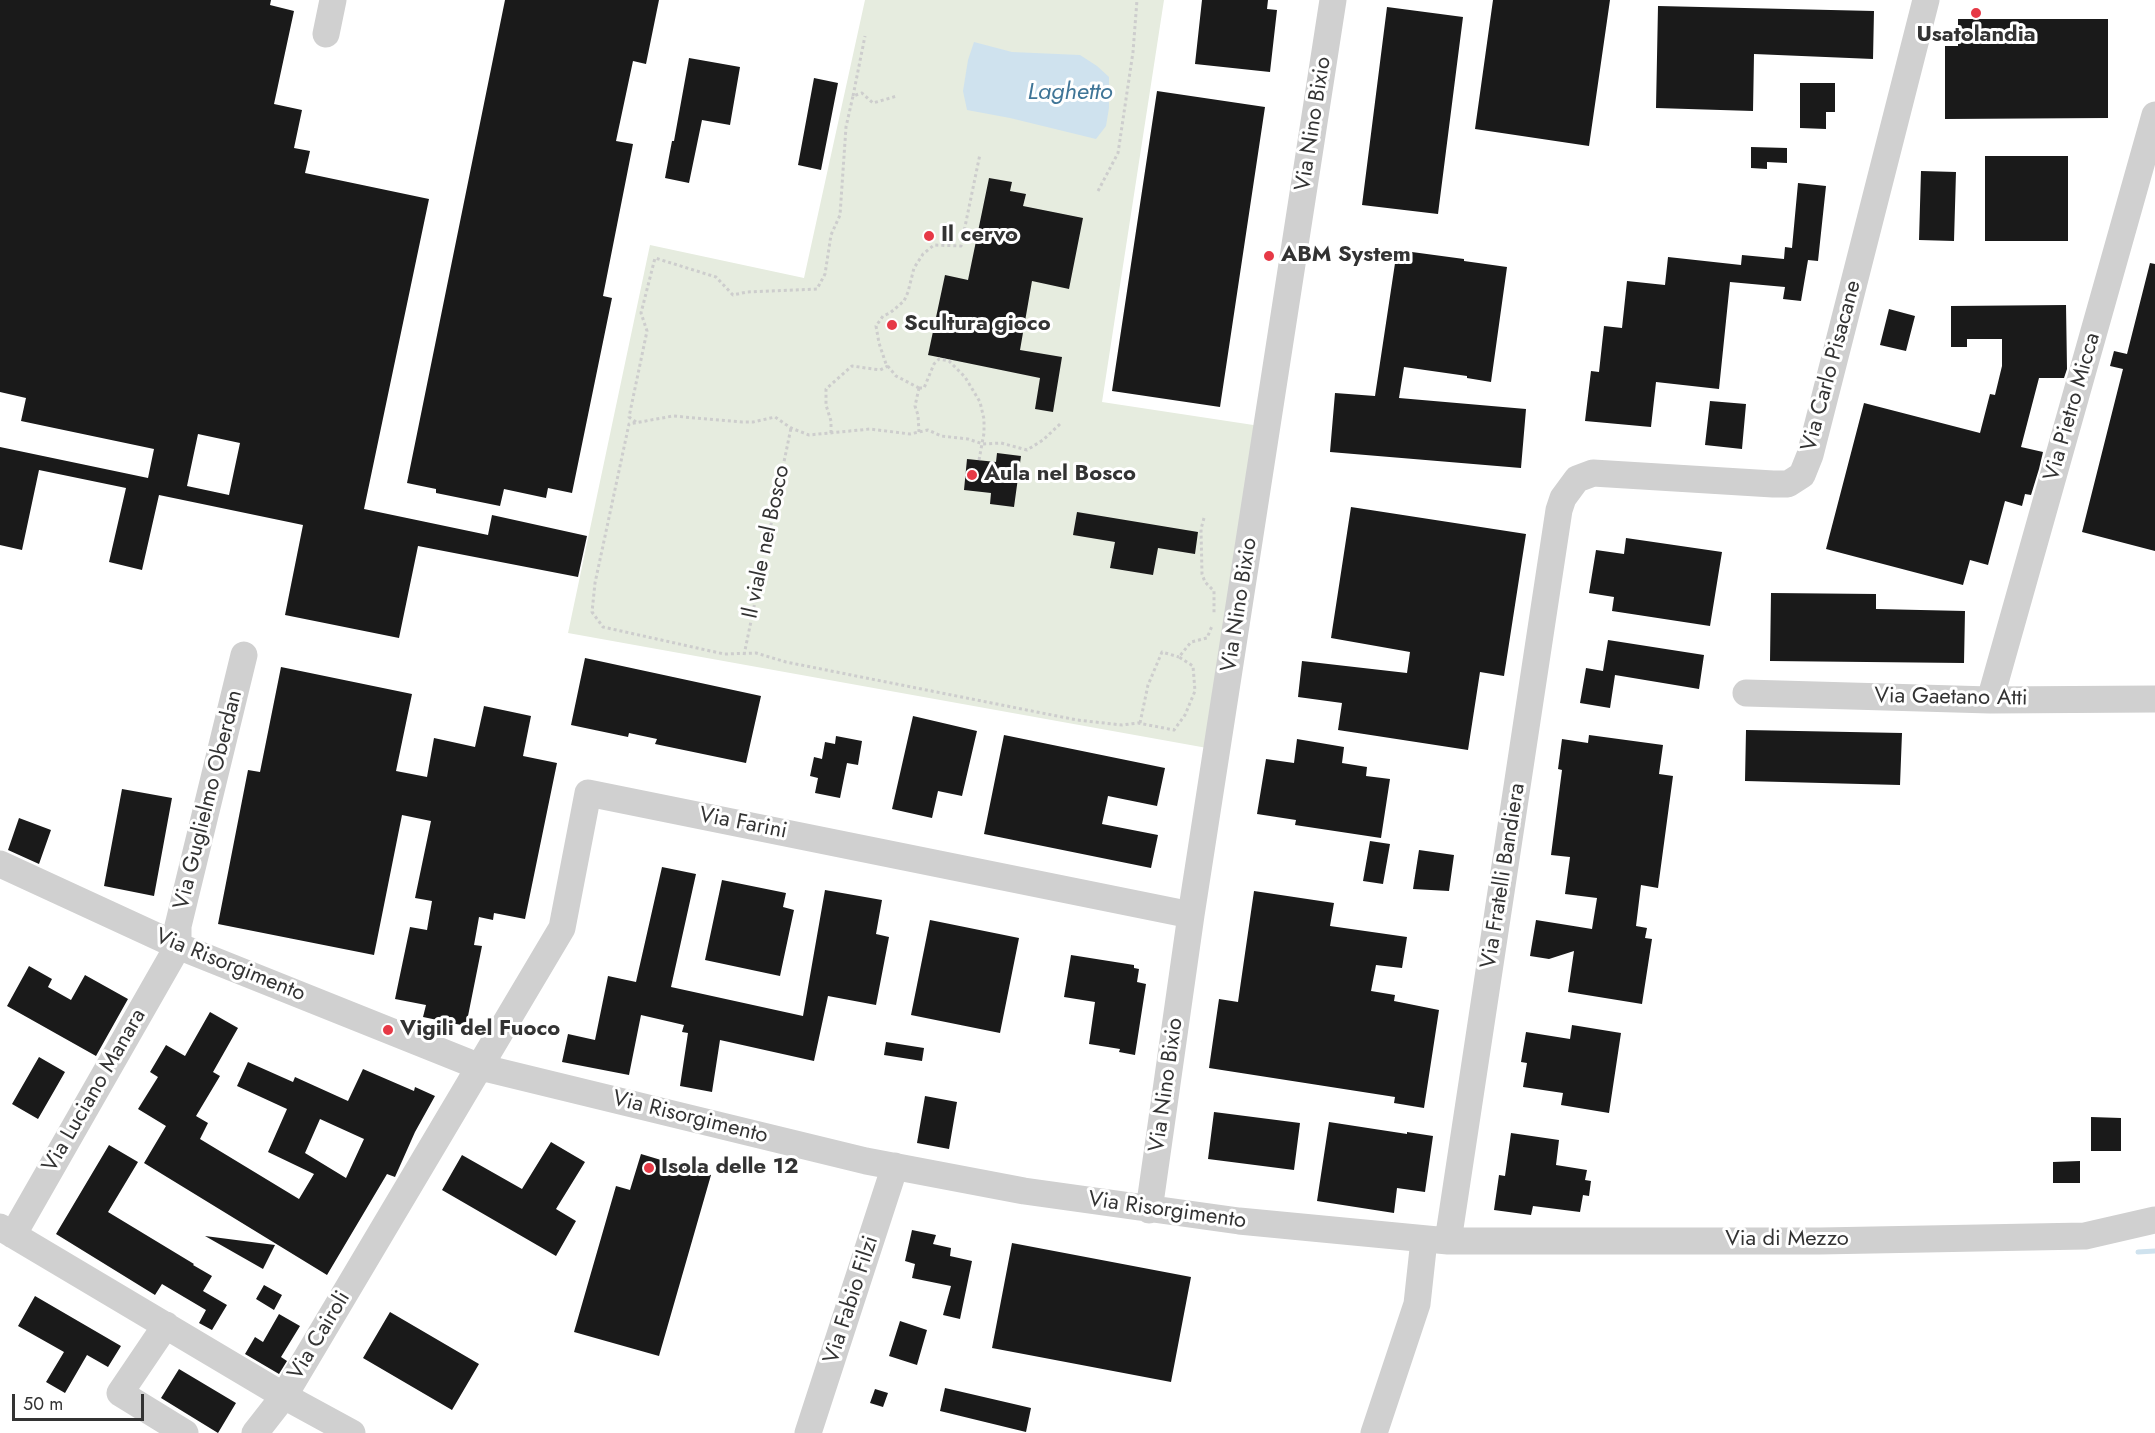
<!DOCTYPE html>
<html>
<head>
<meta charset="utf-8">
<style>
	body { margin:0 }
	#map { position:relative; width:2155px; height:1433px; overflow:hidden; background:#fff; font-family:Jost,sans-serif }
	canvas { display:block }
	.scale { position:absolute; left:12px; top:1394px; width:132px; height:27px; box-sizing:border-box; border:3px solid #333; border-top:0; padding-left:8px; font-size:18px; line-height:21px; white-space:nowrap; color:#333; -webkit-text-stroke:4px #fff; paint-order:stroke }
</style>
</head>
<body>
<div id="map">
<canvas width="2155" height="1433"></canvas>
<div class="scale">50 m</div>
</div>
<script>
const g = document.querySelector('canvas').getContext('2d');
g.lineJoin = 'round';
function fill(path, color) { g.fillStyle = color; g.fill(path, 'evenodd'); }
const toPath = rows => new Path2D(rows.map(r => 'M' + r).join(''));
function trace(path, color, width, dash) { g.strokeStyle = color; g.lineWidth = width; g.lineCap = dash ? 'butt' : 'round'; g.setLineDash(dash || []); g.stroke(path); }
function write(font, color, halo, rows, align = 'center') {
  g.font = font + ' Jost,sans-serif'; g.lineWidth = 6; g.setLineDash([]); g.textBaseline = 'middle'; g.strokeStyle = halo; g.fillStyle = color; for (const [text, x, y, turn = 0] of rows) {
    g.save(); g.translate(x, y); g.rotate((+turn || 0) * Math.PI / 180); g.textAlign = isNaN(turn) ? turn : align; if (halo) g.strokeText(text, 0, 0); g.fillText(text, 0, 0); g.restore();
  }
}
fill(toPath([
	[865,0,1164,0,1102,402,1260,426,1207,748,568,633,650,245,804,278]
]), '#e6ecdf');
fill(toPath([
	[974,42,1012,52,1080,55,1097,66,1109,77,1109,108,1106,126,1096,139,1010,118,967,110,963,91,968,60]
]), '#cfe2ee');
trace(toPath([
	[2138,1252,2155,1251]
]), '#cfe2ee', 5);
fill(toPath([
	[0,0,271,0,270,5,294,11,274,104,302,110,294,148,310,151,305,173,429,199,364,509,488,535,492,515,587,536,578,577,418,546,399,638,285,615,303,525,159,495,142,570,109,562,126,488,39,470,22,550,0,545,0,447,148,478,154,449,21,421,26,398,0,392],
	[198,434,240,443,229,495,187,486],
	[505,0,659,0,646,64,633,61,616,141,633,144,603,296,612,298,572,493,548,488,546,498,504,489,500,506,436,493,436,489,407,483],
	[1202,0,1268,0,1267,9,1277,10,1270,72,1195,64],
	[1493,0,1610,0,1589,146,1475,129],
	[1658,6,1874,11,1873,59,1754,54,1753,111,1656,108],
	[1387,7,1463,17,1438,214,1362,205],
	[1958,19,2108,19,2108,118,1945,119,1945,46,1958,46],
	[689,58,740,67,730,125,702,120,689,183,665,178,672,141,674,141],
	[814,78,838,83,821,170,798,165],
	[1800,83,1835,83,1835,112,1826,112,1826,129,1800,128],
	[1157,91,1265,107,1220,407,1112,391],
	[1751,147,1787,148,1787,163,1767,162,1767,169,1751,168],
	[1985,156,2068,156,2068,241,1985,241],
	[1921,171,1956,172,1954,241,1919,240],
	[989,178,1012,182,1010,191,1026,194,1023,206,1083,218,1069,289,1032,281,1020,350,1062,357,1053,412,1035,409,1040,378,928,355,945,275,968,280],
	[1798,183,1826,186,1818,261,1808,260,1801,301,1783,299,1785,287,1730,282,1719,389,1656,382,1651,427,1585,421,1591,371,1599,372,1604,326,1622,328,1627,281,1665,285,1668,257,1741,265,1742,255,1784,259,1785,247,1792,248],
	[1397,250,1464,259,1464,261,1507,267,1491,382,1467,378,1467,376,1404,367,1399,398,1526,409,1521,468,1330,452,1335,393,1375,396],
	[2150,263,2155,264,2155,551,2082,532,2123,369,2110,366,2114,351,2127,354],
	[2066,305,2067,369,2064,378,2039,378,2021,447,2043,452,2039,469,2031,495,2025,494,2022,506,2005,501,1988,565,1970,560,1963,585,1826,549,1864,403,1980,433,1990,394,1995,395,2002,366,2002,339,1967,339,1967,347,1951,347,1951,306],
	[1889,309,1915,316,1906,351,1880,345],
	[1710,401,1746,404,1742,449,1705,445],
	[997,453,1021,456,1014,507,990,504,991,493,964,490,967,459,996,462],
	[1351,507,1526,534,1504,676,1480,672,1468,750,1338,730,1342,703,1298,697,1302,661,1407,673,1410,652,1331,638],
	[1077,512,1198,532,1195,554,1158,548,1153,575,1110,568,1115,542,1073,535],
	[1626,538,1722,552,1710,626,1612,611,1614,597,1589,593,1596,550,1624,554],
	[1771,593,1876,594,1876,609,1965,611,1964,663,1770,661],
	[1608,640,1704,655,1699,689,1615,675,1610,708,1580,703,1586,668,1603,671],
	[585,658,761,696,746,763,655,744,657,739,629,733,628,737,571,725],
	[281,667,412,694,396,771,427,777,434,738,475,747,484,706,531,716,523,756,557,763,525,919,494,913,493,920,479,917,474,945,482,946,466,1026,423,1017,426,1005,395,999,410,927,427,930,432,901,415,898,431,821,402,815,374,955,218,924,248,770,260,772],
	[913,716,977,731,962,796,938,791,932,818,892,809],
	[1746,730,1902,733,1900,785,1745,781],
	[1004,735,1165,768,1157,806,1108,796,1102,824,1158,835,1151,868,984,834],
	[1589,735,1663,745,1659,774,1673,776,1658,888,1641,885,1636,926,1647,928,1645,938,1652,939,1642,1004,1568,992,1574,951,1549,959,1530,956,1536,920,1592,929,1597,898,1565,894,1570,857,1551,855,1562,770,1558,769,1562,739,1588,743],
	[836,736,862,741,858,765,847,763,840,798,815,793,818,778,810,776,814,757,822,759,825,742,835,744],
	[1297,739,1344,747,1342,763,1367,767,1366,776,1390,779,1381,838,1295,825,1296,820,1257,814,1266,759,1294,763],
	[122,789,172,798,154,896,104,886],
	[19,818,51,830,39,864,8,850],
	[1370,841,1390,844,1383,884,1363,881],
	[1419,850,1454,855,1449,891,1413,889],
	[662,867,696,874,671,987,803,1016,825,890,882,900,876,934,889,937,876,1005,828,996,814,1061,720,1040,712,1092,680,1086,688,1033,682,1032,684,1025,641,1015,629,1075,562,1062,568,1034,595,1040,608,976,636,982],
	[722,880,786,893,783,907,794,910,780,976,705,960],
	[1254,891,1334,903,1330,926,1407,937,1402,968,1376,965,1371,991,1395,995,1394,1001,1439,1010,1424,1108,1394,1103,1395,1097,1209,1068,1219,999,1238,1002],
	[930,920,1019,938,1000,1033,911,1015],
	[1071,955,1134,965,1134,968,1139,969,1137,982,1146,984,1135,1055,1119,1052,1120,1049,1089,1044,1095,1002,1064,997],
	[29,966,52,979,48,987,71,1000,85,975,128,999,96,1056,7,1006],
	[210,1012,238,1028,213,1072,220,1076,196,1116,208,1123,200,1139,299,1199,314,1174,268,1152,287,1109,237,1086,248,1062,293,1082,295,1077,348,1101,363,1069,414,1091,415,1087,435,1096,415,1132,395,1177,387,1174,327,1275,144,1163,166,1126,138,1109,158,1077,150,1072,166,1045,185,1056],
	[320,1119,364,1139,346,1178,305,1153],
	[1572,1025,1621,1033,1609,1113,1561,1105,1563,1093,1523,1087,1527,1063,1521,1062,1526,1032,1570,1039],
	[886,1042,924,1048,922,1061,884,1055],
	[39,1057,65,1072,38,1119,12,1104],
	[925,1096,957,1102,949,1149,917,1143],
	[1214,1112,1300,1123,1294,1170,1208,1159],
	[2091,1117,2121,1118,2121,1151,2091,1151],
	[1329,1122,1407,1134,1407,1132,1433,1136,1425,1192,1397,1188,1394,1213,1317,1201],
	[1511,1133,1559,1140,1556,1165,1587,1170,1585,1180,1591,1181,1589,1196,1583,1195,1580,1212,1533,1206,1531,1215,1494,1210,1499,1175,1505,1176],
	[551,1142,585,1162,556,1209,576,1221,556,1256,442,1190,462,1155,522,1189],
	[109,1145,138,1162,108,1212,194,1264,193,1265,212,1276,203,1291,227,1305,212,1330,199,1323,206,1310,162,1284,155,1295,56,1234],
	[641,1154,711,1175,659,1356,574,1332,616,1186,630,1190],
	[2080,1161,2080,1183,2053,1183,2053,1162],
	[912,1230,936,1235,933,1244,951,1248,950,1256,972,1261,960,1319,943,1315,951,1286,912,1278,915,1264,905,1261],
	[205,1236,275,1245,263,1269],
	[1012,1243,1191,1277,1171,1382,992,1348],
	[264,1285,282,1295,274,1310,256,1299],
	[35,1296,121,1346,108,1367,87,1355,65,1393,46,1382,64,1352,18,1326],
	[390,1312,479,1364,452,1410,363,1358],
	[279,1314,300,1326,281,1357,287,1361,279,1374,245,1354,255,1337,263,1342],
	[900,1321,927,1330,917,1365,889,1356],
	[179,1369,236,1403,218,1433,161,1398],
	[945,1388,1031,1408,1026,1432,940,1411],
	[875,1389,888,1393,883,1407,870,1403]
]), '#1a1a1a');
trace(toPath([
	[853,96,865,36],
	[1098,191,1118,153,1133,52,1137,0],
	[919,388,896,376,886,364,879,343,876,326,883,316,890,313,904,301,908,292,914,268,923,254,934,245,961,246,980,154],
	[919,388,924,388,934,364,939,359,949,361,965,377,980,402,984,419,984,433,979,460],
	[919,388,915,406,918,415,919,432],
	[636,422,629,417,647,331,641,313,655,258,716,277,733,295,747,292,817,289,825,274,831,235,840,215,846,127,853,96,862,93,873,103,897,96],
	[1060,424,1043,440,1027,450,1001,443,983,444,968,439,941,436,928,430,910,434,870,429,809,435,791,428,775,417,753,422,742,422,673,416,629,424,595,583,592,612,603,627,724,654,756,653,786,662,1077,720,1122,725,1138,723,1174,730,1185,715,1195,691,1193,666,1179,657,1191,642,1207,638,1212,626],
	[831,433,831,421,826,405,826,389,852,366,880,370,888,366],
	[1204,518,1201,529,1202,574,1205,582,1214,591,1214,614],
	[744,655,791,428],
	[1140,723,1148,685,1162,652,1179,657]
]), '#cdcdcd', 3, [3, 3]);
trace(toPath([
	[326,34,333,0],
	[1746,693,1990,700,2155,699],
	[1990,700,2155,115],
	[0,864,178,946,480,1067,866,1161,1024,1191,1239,1221,1448,1241,1820,1241,2085,1236,2155,1220],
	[1149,1210,1191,915,1333,0],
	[0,1227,284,1396,352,1433],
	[13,1235,178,946,178,926,244,655],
	[1448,1241,1559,510,1563,498,1577,479,1593,473,1773,484,1788,484,1802,475,1810,455,1926,0],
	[166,1325,120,1393,185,1433],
	[255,1433,284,1396,562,928,588,793,1191,915],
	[808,1433,895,1166],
	[1374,1433,1417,1304,1424,1240]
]), '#d0d0d0', 27);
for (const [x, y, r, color] of [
	[1976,13,6,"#e63946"],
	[929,236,6,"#e63946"],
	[1269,256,6,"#e63946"],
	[892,325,6,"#e63946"],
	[972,475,6,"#e63946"],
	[388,1030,6,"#e63946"],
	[649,1168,6,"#e63946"]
]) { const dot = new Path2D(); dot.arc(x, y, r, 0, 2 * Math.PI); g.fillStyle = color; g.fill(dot); trace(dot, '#fff', 2); }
write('bold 22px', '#333', '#fff', [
	["Usatolandia",1976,36,"center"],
	["Il cervo",941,236],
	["ABM System",1281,256],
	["Scultura gioco",904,325],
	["Aula nel Bosco",984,475],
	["Vigili del Fuoco",400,1030],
	["Isola delle 12",661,1168]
], 'left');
write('22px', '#333', '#fff', [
	["Via Nino Bixio",1314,124,-81],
	["Via Carlo Pisacane",1832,366,-75],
	["Via Pietro Micca",2073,407,-74],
	["Il viale nel Bosco",767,542,-78],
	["Via Nino Bixio",1240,605,-81],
	["Via Gaetano Atti",1951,698,1],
	["Via Guglielmo Oberdan",209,800,-76],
	["Via Farini",743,824,11],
	["Via Fratelli Bandiera",1504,876,-81],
	["Via Risorgimento",230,966,22],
	["Via Nino Bixio",1167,1085,-82],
	["Via Luciano Manara",95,1091,-60],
	["Via Risorgimento",690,1118,14],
	["Via Risorgimento",1167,1211,8],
	["Via di Mezzo",1787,1240],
	["Via Fabio Filzi",852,1300,-72],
	["Via Cairoli",320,1336,-59]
]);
write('italic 24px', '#3f7597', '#fff', [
	["Laghetto",1070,93]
]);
</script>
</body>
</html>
